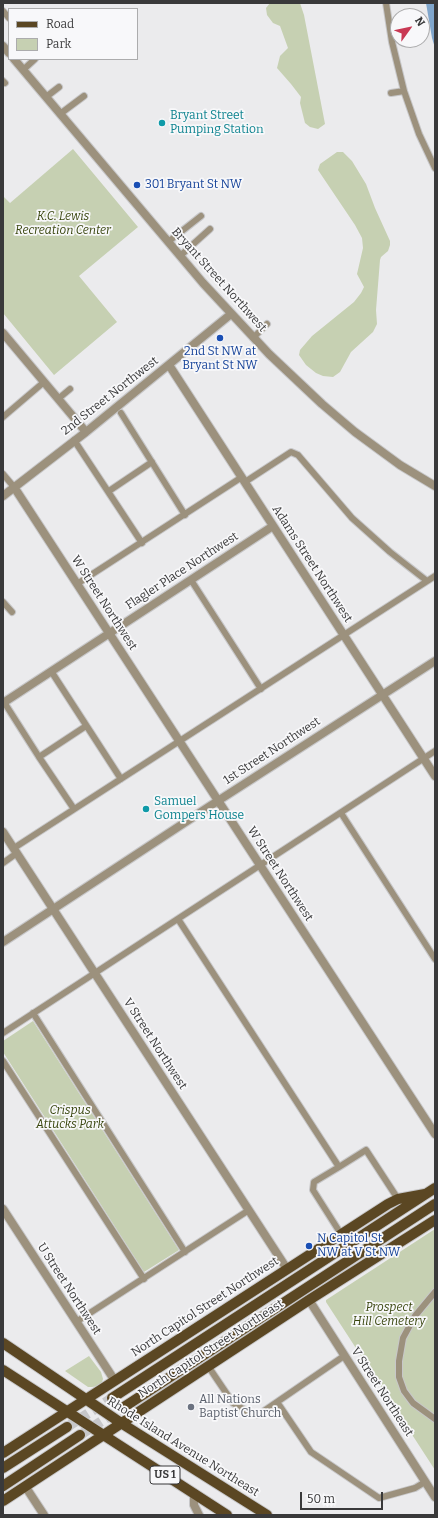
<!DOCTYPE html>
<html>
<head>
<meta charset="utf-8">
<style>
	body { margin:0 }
	#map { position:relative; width:438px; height:1518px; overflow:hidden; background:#ebebed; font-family:Bitter,serif }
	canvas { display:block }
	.frame { position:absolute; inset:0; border:4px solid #39393a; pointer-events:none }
	.legend { position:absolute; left:8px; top:8px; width:130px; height:52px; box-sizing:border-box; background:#f8f8fa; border:1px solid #acacad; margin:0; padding:5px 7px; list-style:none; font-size:12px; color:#39393a }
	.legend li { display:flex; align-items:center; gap:8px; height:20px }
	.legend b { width:20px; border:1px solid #acacad }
	.north { position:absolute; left:390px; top:8px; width:40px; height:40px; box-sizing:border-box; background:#f8f8fa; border:1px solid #acacad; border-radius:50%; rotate:57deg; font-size:11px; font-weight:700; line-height:16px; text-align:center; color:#39393a }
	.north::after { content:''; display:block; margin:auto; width:14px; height:18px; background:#c93954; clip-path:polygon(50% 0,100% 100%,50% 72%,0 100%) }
	.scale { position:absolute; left:300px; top:1492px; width:83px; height:18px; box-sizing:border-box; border:2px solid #39393a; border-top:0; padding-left:5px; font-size:12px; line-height:14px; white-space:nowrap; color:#39393a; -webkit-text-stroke:3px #f8f8fa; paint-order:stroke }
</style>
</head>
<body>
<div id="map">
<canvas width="438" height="1518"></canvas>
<div class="frame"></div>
<ul class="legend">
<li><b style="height:5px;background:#5b4723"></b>Road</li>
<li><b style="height:11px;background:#c6d0b2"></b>Park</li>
</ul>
<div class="north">N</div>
<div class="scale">50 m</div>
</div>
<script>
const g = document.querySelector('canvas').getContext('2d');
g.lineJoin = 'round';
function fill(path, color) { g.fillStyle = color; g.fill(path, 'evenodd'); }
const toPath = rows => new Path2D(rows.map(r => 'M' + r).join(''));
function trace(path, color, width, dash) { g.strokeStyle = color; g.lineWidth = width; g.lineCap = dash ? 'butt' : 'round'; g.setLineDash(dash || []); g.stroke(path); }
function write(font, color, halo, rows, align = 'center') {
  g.font = font + ' Bitter,serif'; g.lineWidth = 3.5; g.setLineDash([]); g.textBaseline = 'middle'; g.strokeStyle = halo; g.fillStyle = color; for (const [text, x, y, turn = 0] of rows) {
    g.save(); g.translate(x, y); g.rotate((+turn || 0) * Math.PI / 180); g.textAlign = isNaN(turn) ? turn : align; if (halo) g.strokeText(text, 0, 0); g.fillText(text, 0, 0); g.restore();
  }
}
fill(toPath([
	[270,3,300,3,304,15,325,124,318,129,310,127,305,123,300,103,301,97,291,84,277,68,280,56,288,48,280,26,273,23,267,15,266,8],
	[73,149,138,227,79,276,117,322,54,375,3,313,3,196,10,203],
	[337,152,343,152,352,161,366,184,375,208,390,241,390,245,388,251,381,257,380,260,376,310,377,324,373,332,351,352,340,372,333,377,323,376,316,373,306,365,299,355,300,350,312,336,354,302,361,293,364,287,357,274,363,248,362,238,355,225,318,170,320,164],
	[33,1021,179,1250,144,1272,3,1052,3,1041],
	[435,1229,435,1470,326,1302,326,1300],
	[89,1356,101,1372,103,1379,102,1382,98,1386,92,1387,88,1387,65,1371]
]), '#c6d0b2');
fill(toPath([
	[426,3,435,3,435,48,432,38]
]), '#80a6cc');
trace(toPath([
	[67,1427,112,1398],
	[80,1435,124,1407]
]), '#c7c7c9', 10, [10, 5]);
const service = toPath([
	[386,3,392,42,404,91,419,134,435,168],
	[3,11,9,18],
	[23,70,35,59],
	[3,81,5,83],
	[391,93,404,91],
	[46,97,59,87],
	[60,114,84,96],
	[168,242,201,216],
	[180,256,210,229],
	[253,338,267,324],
	[58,399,70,389],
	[121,413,185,515],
	[3,417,44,382],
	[74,440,142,543],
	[3,474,14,487],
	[245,482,291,452,298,455,352,518,390,552,427,581],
	[109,491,152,462],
	[191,580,261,689],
	[77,584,242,477],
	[3,602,12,612],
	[51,671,121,779],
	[4,702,39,757],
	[74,809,39,757,86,726],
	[341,813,435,959],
	[14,848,435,576],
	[3,863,17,853],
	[178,919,339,1167,314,1182,313,1190,341,1234],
	[33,1013,185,1252],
	[3,1033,435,751],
	[3,1061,144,1279],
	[339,1167,366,1150,398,1199],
	[435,1292,415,1316,403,1338,399,1361,399,1377,404,1391,413,1403,435,1419],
	[76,1322,249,1210],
	[344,1356,277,1402,311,1452,379,1498,415,1488,425,1482],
	[208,1366,233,1403,250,1413,258,1415,277,1402]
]);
const minor = toPath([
	[3,46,9,53],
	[14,59,203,283,269,354,322,404,355,432,400,465,435,486],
	[3,333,86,432],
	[169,365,435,776],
	[14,487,435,1134],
	[3,496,86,432,231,314],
	[3,703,273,526],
	[3,832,287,1269],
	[3,1209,115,1381],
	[309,1300,435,1497],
	[25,1486,44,1515],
	[194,1493,194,1505,199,1515]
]);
const tertiary = toPath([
	[3,942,210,806,435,661]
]);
const primary = toPath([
	[3,1343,121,1423,267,1515],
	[3,1370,227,1515],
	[112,1398,435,1188],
	[124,1407,435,1204],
	[3,1453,388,1204,398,1199,425,1194],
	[3,1468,67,1427],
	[3,1486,80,1435],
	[3,1501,309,1300,435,1220]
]);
trace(service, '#c7c7c9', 8);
trace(minor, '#c7c7c9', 10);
trace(tertiary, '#c7c7c9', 10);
trace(primary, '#c7c7c9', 12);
trace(service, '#9c917d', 6);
trace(minor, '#9c917d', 8);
trace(tertiary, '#9c917d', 8);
trace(primary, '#5b4723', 10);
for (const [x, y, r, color] of [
	[162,123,4,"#0f9aa8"],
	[137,185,4,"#1a4fb4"],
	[220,338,4,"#1a4fb4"],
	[146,809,4,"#0f9aa8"],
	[309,1246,4,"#1a4fb4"],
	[191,1407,4,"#6b7280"]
]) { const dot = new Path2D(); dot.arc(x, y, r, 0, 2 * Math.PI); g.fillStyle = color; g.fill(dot); trace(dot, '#f8f8fa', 1.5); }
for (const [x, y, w] of [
	[165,1475,30]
]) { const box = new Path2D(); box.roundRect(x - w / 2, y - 9, w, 18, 3); g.fillStyle = '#f8f8fa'; g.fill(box); trace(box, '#39393a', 1); }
write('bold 11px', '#39393a', null, [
	["US 1",165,1475]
]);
write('12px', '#0d838f', '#f8f8fa', [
	["Bryant Street",170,116],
	["Pumping Station",170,130],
	["Samuel",154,802],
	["Gompers House",154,816]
], 'left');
write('12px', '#164399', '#f8f8fa', [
	["301 Bryant St NW",145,185],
	["2nd St NW at",220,352,"center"],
	["Bryant St NW",220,366,"center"],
	["N Capitol St",317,1239],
	["NW at V St NW",317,1253]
], 'left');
write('italic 12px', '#38450d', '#f8f8fa', [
	["K.C. Lewis",63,217],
	["Recreation Center",63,231],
	["Crispus",70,1111],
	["Attucks Park",70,1125],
	["Prospect",389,1308],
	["Hill Cemetery",389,1322]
]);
write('12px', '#39393a', '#f8f8fa', [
	["Bryant Street Northwest",219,280,48],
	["2nd Street Northwest",110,396,-38],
	["Adams Street Northwest",312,564,57],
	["Flagler Place Northwest",182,571,-33],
	["W Street Northwest",104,603,57],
	["1st Street Northwest",272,751,-33],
	["W Street Northwest",280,874,57],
	["V Street Northwest",155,1044,57],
	["U Street Northwest",69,1289,57],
	["North Capitol Street Northwest",205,1307,-33],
	["North Capitol Street Northeast",211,1349,-33],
	["V Street Northeast",382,1392,57],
	["Rhode Island Avenue Northeast",183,1447,32]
]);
write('12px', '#5b616d', '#f8f8fa', [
	["All Nations",199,1400],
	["Baptist Church",199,1414]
], 'left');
</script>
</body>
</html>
